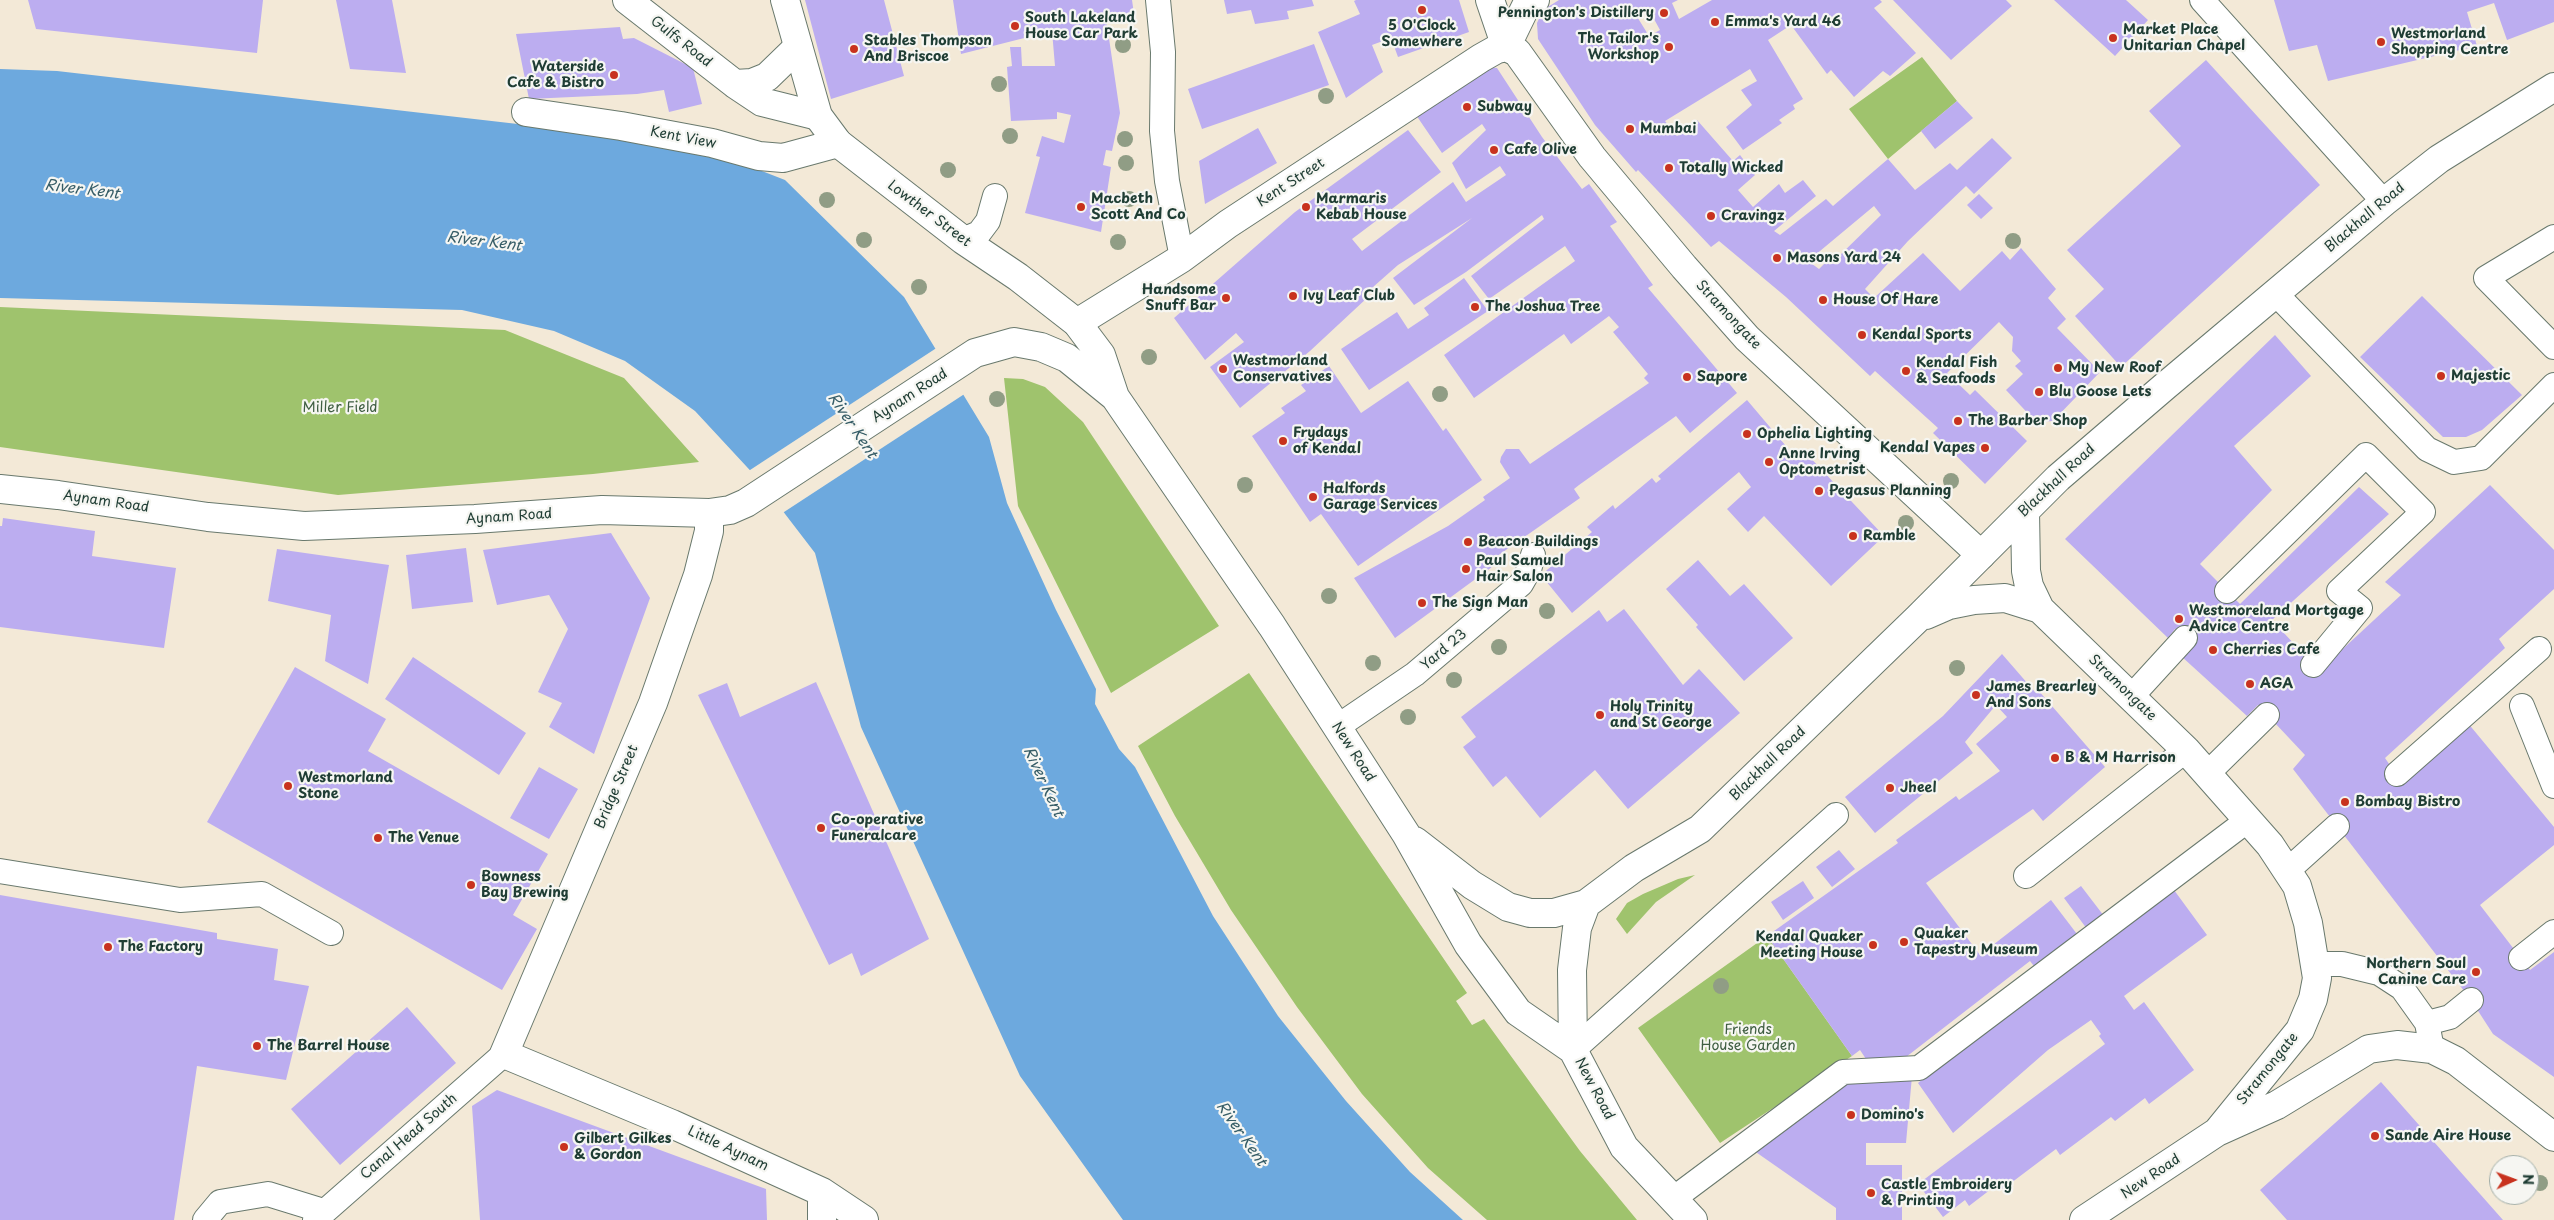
<!DOCTYPE html>
<html>
<head>
<meta charset="utf-8">
<style>
	body { margin:0 }
	#map { position:relative; width:2554px; height:1220px; overflow:hidden; background:#f3e9d7; font-family:"Playpen Sans",sans-serif }
	canvas { display:block }
	.north { position:absolute; left:2489px; top:1155px; width:50px; height:50px; box-sizing:border-box; background:#f6f6f2; border:1px solid #a0aca6; border-radius:50%; rotate:88deg; font-size:14px; font-weight:700; line-height:20px; text-align:center; color:#1f3d34 }
	.north::after { content:''; display:block; margin:auto; width:18px; height:22px; background:#c8321e; clip-path:polygon(50% 0,100% 100%,50% 72%,0 100%) }
</style>
</head>
<body>
<div id="map">
<canvas width="2554" height="1220"></canvas>
<div class="north">N</div>
</div>
<script>
const g = document.querySelector('canvas').getContext('2d');
g.lineJoin = 'round';
function fill(path, color) { g.fillStyle = color; g.fill(path, 'evenodd'); }
const toPath = rows => new Path2D(rows.map(r => 'M' + r).join(''));
function trace(path, color, width, dash) { g.strokeStyle = color; g.lineWidth = width; g.lineCap = dash ? 'butt' : 'round'; g.setLineDash(dash || []); g.stroke(path); }
function write(font, color, halo, rows, align = 'center') {
  g.font = font + ' "Playpen Sans",sans-serif'; g.lineWidth = 4.5; g.setLineDash([]); g.textBaseline = 'middle'; g.strokeStyle = halo; g.fillStyle = color; for (const [text, x, y, turn = 0] of rows) {
    g.save(); g.translate(x, y); g.rotate((+turn || 0) * Math.PI / 180); g.textAlign = isNaN(turn) ? turn : align; if (halo) g.strokeText(text, 0, 0); g.fillText(text, 0, 0); g.restore();
  }
}
fill(toPath([
	[1922,57,1957,101,1888,159,1849,109],
	[0,307,505,330,624,378,699,462,593,474,338,495,0,447],
	[1004,378,1023,379,1045,387,1083,422,1219,626,1111,693,1018,506],
	[1249,673,1467,993,1456,1001,1472,1025,1484,1019,1580,1151,1637,1220,1487,1220,1428,1168,1362,1094,1297,1007,1231,910,1175,816,1138,746],
	[1695,875,1656,902,1627,934,1616,919,1627,903,1643,894,1678,879],
	[1767,936,1852,1056,1720,1143,1638,1028]
]), '#9fc36d');
fill(toPath([
	[0,69,57,71,622,136,713,152,785,180,904,297,989,437,1007,503,1056,610,1096,689,1095,704,1119,749,1135,767,1213,916,1278,1016,1346,1101,1410,1172,1463,1220,1123,1220,1020,1076,861,727,815,553,759,480,695,411,625,361,554,331,462,310,0,298]
]), '#6da9de');
fill(toPath([
	[938,347,966,393,781,514,747,472]
]), '#f3e9d7');
fill(toPath([
	[28,0,263,0,257,53,36,29],
	[336,0,392,0,406,73,350,69],
	[805,0,884,0,904,76,831,99],
	[953,0,1132,0,1135,21,1106,18,1120,113,1112,151,1106,150,1103,165,1111,167,1101,232,1025,213,1040,157,1036,156,1042,136,1064,143,1071,115,1057,112,1057,119,1011,121,1007,67,1012,66,1010,47,1021,47,1022,66,1055,66,1052,31,961,54],
	[1224,0,1312,0,1314,6,1287,11,1289,19,1255,24,1251,10,1227,14],
	[1356,0,1459,0,1469,32,1398,57,1391,38,1372,45,1383,72,1346,98,1318,32,1360,14,1354,1],
	[1559,0,1678,0,1672,3,1679,19,1712,0,1880,0,1882,2,1874,8,1916,53,1890,76,1883,71,1854,97,1831,70,1827,74,1791,25,1768,40,1803,99,1793,105,1795,109,1779,120,1782,123,1743,150,1726,127,1752,105,1741,90,1757,81,1750,69,1665,121,1677,136,1697,120,1733,161,1740,155,1755,175,1738,190,1753,207,1779,184,1785,193,1803,180,1816,196,1774,231,1780,235,1826,199,1833,206,1888,159,1915,190,1950,163,1957,170,1992,138,2012,158,1974,194,1966,186,1908,241,1865,289,1874,298,1923,253,1960,291,2002,251,2010,260,2021,248,2056,289,2048,298,2066,319,2057,328,2100,372,2053,421,2036,422,2006,390,2023,374,2015,366,2021,361,2012,351,2013,337,1999,322,1947,373,1970,395,1975,390,2027,441,1985,484,1933,433,1938,428,1875,371,1870,376,1786,297,1719,241,1711,247,1638,170,1636,172,1595,125,1538,39,1537,23,1543,10],
	[1648,8,1660,30,1649,36,1636,15],
	[1874,206,1881,215,1836,259,1832,256,1819,269,1808,261],
	[1893,0,2006,0,2012,6,1951,60],
	[2054,0,2126,0,2148,20,2115,56],
	[2274,0,2554,0,2554,22,2507,40,2494,3,2467,12,2477,46,2328,81,2317,45,2289,51],
	[620,27,623,39,634,38,693,68,702,104,669,112,664,90,637,94,529,99,516,34],
	[1314,44,1329,85,1202,129,1188,89],
	[2206,60,2320,185,2121,367,2075,316,2104,289,2067,250,2181,146,2149,111],
	[1489,67,1497,68,1542,137,1582,189,1589,184,1617,222,1610,226,1653,285,1648,288,1737,393,1690,433,1676,416,1579,485,1574,489,1580,498,1493,559,1496,564,1395,638,1354,578,1448,526,1485,500,1483,497,1510,478,1500,462,1501,457,1506,449,1519,449,1530,464,1649,383,1644,378,1648,374,1613,332,1619,327,1609,316,1571,344,1564,334,1474,398,1444,355,1575,261,1565,246,1489,299,1471,276,1544,219,1542,215,1466,272,1414,305,1393,278,1472,218,1398,265,1364,295,1367,298,1310,351,1240,408,1210,367,1244,342,1236,333,1205,360,1174,318,1295,212,1408,130,1441,172,1352,239,1362,251,1453,182,1466,202,1506,175,1500,166,1466,189,1452,163,1486,130,1482,124,1442,153,1416,115],
	[1957,101,1973,118,1935,149,1921,131],
	[1258,128,1277,163,1205,204,1199,161],
	[1979,194,1993,208,1981,219,1967,205],
	[1464,278,1488,311,1369,390,1341,349,1397,312,1408,329,1429,315,1424,308],
	[2422,296,2522,395,2482,430,2466,437,2443,437,2360,357],
	[2275,335,2311,376,2234,446,2272,490,2200,564,2240,604,2359,487,2389,514,2272,620,2319,671,2401,595,2385,582,2490,485,2554,550,2554,589,2499,639,2505,648,2385,758,2400,780,2467,722,2554,827,2554,845,2480,905,2530,970,2554,952,2554,1077,2493,1034,2471,1000,2293,769,2305,755,2258,705,2247,716,2181,656,2191,644,2175,629,2168,638,2065,539],
	[1329,366,1361,413,1408,381,1443,431,1446,428,1482,480,1358,566,1321,514,1310,522,1252,436,1285,413,1281,408,1306,391,1301,385],
	[1747,400,1797,459,1805,452,1884,536,1831,586,1764,516,1748,532,1727,509,1751,487,1739,472,1572,613,1541,575,1592,532,1587,527,1613,505,1615,509,1652,478,1656,483,1661,479,1658,476],
	[3,518,95,531,92,556,176,568,164,648,0,627,0,526,2,526],
	[611,533,650,598,594,754,549,727,562,703,538,692,568,629,549,595,497,605,483,550],
	[466,548,473,602,412,609,406,555],
	[277,549,389,565,368,684,325,661,331,615,268,601],
	[1698,560,1730,596,1744,584,1793,638,1744,681,1696,627,1698,625,1666,589],
	[1624,609,1683,685,1699,669,1740,713,1628,809,1595,770,1540,818,1506,776,1493,787,1463,747,1476,737,1461,717,1599,610,1607,622],
	[2002,654,2035,692,2038,690,2105,767,2043,821,2033,809,1926,883,1980,955,2051,900,2080,938,2037,970,2030,961,1906,1057,1866,1059,1860,1050,1852,1056,1767,936,1898,843,1896,840,1956,796,1959,800,2000,771,1976,744,2007,717,1996,705,1965,742,1973,753,1875,833,1845,797,1943,716],
	[413,657,526,733,499,775,385,699],
	[295,667,386,719,368,751,548,854,513,915,537,929,502,990,207,822],
	[816,682,929,939,861,976,852,953,829,965,698,695,727,683,740,717],
	[539,767,578,789,549,839,510,818],
	[1839,850,1855,869,1832,887,1816,867],
	[1803,881,1814,898,1783,920,1771,902],
	[2081,886,2104,916,2087,929,2064,898],
	[2174,890,2207,935,2124,996,2134,1010,2144,1002,2194,1070,2149,1104,2145,1098,2115,1121,2111,1117,2060,1155,2056,1149,2003,1189,1999,1183,1969,1206,1965,1200,1943,1217,1918,1184,2105,1044,2099,1036,2101,1034,2091,1020,2048,1050,1953,1133,1918,1083,2013,1001],
	[0,895,217,933,217,939,278,949,274,980,309,986,286,1080,197,1066,174,1220,0,1220],
	[407,1007,456,1063,340,1165,291,1109],
	[1912,1076,1906,1143,1866,1143,1866,1165,1902,1165,1902,1220,1836,1220,1836,1208,1750,1148,1831,1087,1858,1078],
	[2381,1082,2503,1220,2287,1220,2260,1190],
	[497,1090,766,1189,767,1220,480,1220,472,1106]
]), '#bcadf0');
const service = toPath([
	[1158,0,1163,52,1162,131,1167,181,1182,258],
	[2202,0,2384,202],
	[2554,237,2486,278,2554,347],
	[963,240,979,233,988,221,995,196],
	[2275,293,2427,449,2454,462,2481,458,2554,385],
	[2227,591,2366,455,2423,512,2339,591,2360,608,2313,665],
	[2131,697,2185,638],
	[2522,706,2554,786],
	[1337,727,1415,674,1521,584,1529,570,1533,555],
	[2208,773,2267,715],
	[2397,774,2539,649],
	[0,871,180,900,262,894,331,933],
	[2287,871,2337,826],
	[2026,876,2186,750],
	[2521,958,2554,932],
	[2316,964,2342,964,2379,973,2402,988,2427,1023,2432,1049],
	[2427,1023,2450,1017,2471,1000],
	[1573,1050,1836,815],
	[1673,1199,1843,1072,1919,1068,2248,820],
	[205,1220,220,1202,268,1194,323,1211],
	[315,1220,504,1054]
]);
const pedestrian = toPath([
	[1490,0,1506,47],
	[1506,47,1526,6,1535,0]
]);
const minor = toPath([
	[627,0,735,84,762,102,818,116],
	[735,84,752,83,767,77,798,47],
	[526,112,621,126,712,143,759,156,783,158,838,143],
	[1077,323,1182,258,1228,224,1481,58,1497,49,1506,47,1517,52,1592,157,1684,267,1747,338,1981,555],
	[709,513,709,531,698,575,653,703,504,1054,672,1124,822,1192,864,1220],
	[822,1192,822,1220]
]);
const trunk = toPath([
	[785,0,818,116,838,143,963,240,1018,277,1077,323,1101,355,1115,397],
	[0,489,58,495,208,517,304,526,475,519,602,510,709,513,730,510,746,503,975,353,1014,342,1041,347,1067,358,1115,397,1272,626,1406,834,1468,944,1518,1012,1573,1050,1624,1147,1693,1220],
	[2025,511,2026,571,2029,586,2040,609,2186,750,2270,845,2297,886,2308,923,2317,978,2313,999,2300,1030,2217,1132],
	[1926,615,1949,605,1974,600,2005,598,2040,609],
	[1415,841,1472,885,1508,907,1530,913,1554,913,1586,904,1634,868,1700,829,1918,618,2058,478,2164,387,2384,202,2439,159,2554,87],
	[1573,1050,1572,970,1577,928,1586,904],
	[2084,1220,2217,1132,2277,1105,2369,1049,2397,1045,2432,1049,2456,1061,2554,1137]
]);
trace(service, '#69796d', 26);
trace(pedestrian, '#69796d', 30);
trace(minor, '#69796d', 30);
trace(trunk, '#69796d', 30);
trace(service, '#fff', 24);
trace(pedestrian, '#fff', 28);
trace(minor, '#fff', 28);
trace(trunk, '#fff', 28);
g.fillStyle = '#909d85';
for (const [x, y] of [
	[1123,45],
	[999,84],
	[1326,96],
	[1010,136],
	[1125,139],
	[1126,163],
	[948,170],
	[1129,199],
	[827,200],
	[864,240],
	[2013,241],
	[1118,242],
	[919,287],
	[1149,357],
	[1440,394],
	[997,399],
	[1951,481],
	[1245,485],
	[1906,523],
	[1329,596],
	[1547,611],
	[1499,647],
	[1373,663],
	[1957,668],
	[1454,680],
	[1408,717],
	[1721,986],
	[2540,1183]
]) { g.beginPath(); g.arc(x, y, 8, 0, 2 * Math.PI); g.fill(); }
for (const [x, y, r, color] of [
	[1422,10,5,"#c8321e"],
	[1664,13,5,"#c8321e"],
	[1715,22,5,"#c8321e"],
	[1015,26,5,"#c8321e"],
	[2113,38,5,"#c8321e"],
	[2381,42,5,"#c8321e"],
	[1669,47,5,"#c8321e"],
	[854,49,5,"#c8321e"],
	[614,75,5,"#c8321e"],
	[1467,107,5,"#c8321e"],
	[1630,129,5,"#c8321e"],
	[1494,150,5,"#c8321e"],
	[1669,168,5,"#c8321e"],
	[1081,207,5,"#c8321e"],
	[1306,207,5,"#c8321e"],
	[1711,216,5,"#c8321e"],
	[1777,258,5,"#c8321e"],
	[1293,296,5,"#c8321e"],
	[1226,298,5,"#c8321e"],
	[1823,300,5,"#c8321e"],
	[1475,307,5,"#c8321e"],
	[1862,335,5,"#c8321e"],
	[2058,368,5,"#c8321e"],
	[1223,369,5,"#c8321e"],
	[1906,371,5,"#c8321e"],
	[2441,376,5,"#c8321e"],
	[1687,377,5,"#c8321e"],
	[2039,392,5,"#c8321e"],
	[1958,421,5,"#c8321e"],
	[1747,434,5,"#c8321e"],
	[1283,441,5,"#c8321e"],
	[1985,448,5,"#c8321e"],
	[1769,462,5,"#c8321e"],
	[1819,491,5,"#c8321e"],
	[1313,497,5,"#c8321e"],
	[1853,536,5,"#c8321e"],
	[1468,542,5,"#c8321e"],
	[1466,569,5,"#c8321e"],
	[1422,603,5,"#c8321e"],
	[2179,619,5,"#c8321e"],
	[2213,650,5,"#c8321e"],
	[2250,684,5,"#c8321e"],
	[1976,695,5,"#c8321e"],
	[1600,715,5,"#c8321e"],
	[2055,758,5,"#c8321e"],
	[288,786,5,"#c8321e"],
	[1890,788,5,"#c8321e"],
	[2345,802,5,"#c8321e"],
	[821,828,5,"#c8321e"],
	[378,838,5,"#c8321e"],
	[471,885,5,"#c8321e"],
	[1904,942,5,"#c8321e"],
	[1873,945,5,"#c8321e"],
	[108,947,5,"#c8321e"],
	[2476,972,5,"#c8321e"],
	[257,1046,5,"#c8321e"],
	[1851,1115,5,"#c8321e"],
	[2375,1136,5,"#c8321e"],
	[564,1147,5,"#c8321e"],
	[1871,1193,5,"#c8321e"]
]) { const dot = new Path2D(); dot.arc(x, y, r, 0, 2 * Math.PI); g.fillStyle = color; g.fill(dot); trace(dot, '#f6f6f2', 2); }
write('bold 14px', '#1f3d34', '#f6f6f2', [
	["Pennington's Distillery",1654,13,"right"],
	["South Lakeland",1025,18],
	["House Car Park",1025,34],
	["Emma's Yard 46",1725,22],
	["5 O'Clock",1422,26,"center"],
	["Somewhere",1422,42,"center"],
	["Market Place",2123,30],
	["Unitarian Chapel",2123,46],
	["Westmorland",2391,34],
	["Shopping Centre",2391,50],
	["The Tailor's",1659,39,"right"],
	["Workshop",1659,55,"right"],
	["Stables Thompson",864,41],
	["And Briscoe",864,57],
	["Waterside",604,67,"right"],
	["Cafe & Bistro",604,83,"right"],
	["Subway",1477,107],
	["Mumbai",1640,129],
	["Cafe Olive",1504,150],
	["Totally Wicked",1679,168],
	["Macbeth",1091,199],
	["Scott And Co",1091,215],
	["Marmaris",1316,199],
	["Kebab House",1316,215],
	["Cravingz",1721,216],
	["Masons Yard 24",1787,258],
	["Handsome",1216,290,"right"],
	["Snuff Bar",1216,306,"right"],
	["Ivy Leaf Club",1303,296],
	["House Of Hare",1833,300],
	["The Joshua Tree",1485,307],
	["Kendal Sports",1872,335],
	["Westmorland",1233,361],
	["Conservatives",1233,377],
	["Kendal Fish",1916,363],
	["& Seafoods",1916,379],
	["My New Roof",2068,368],
	["Majestic",2451,376],
	["Sapore",1697,377],
	["Blu Goose Lets",2049,392],
	["The Barber Shop",1968,421],
	["Frydays",1293,433],
	["of Kendal",1293,449],
	["Ophelia Lighting",1757,434],
	["Kendal Vapes",1975,448,"right"],
	["Anne Irving",1779,454],
	["Optometrist",1779,470],
	["Halfords",1323,489],
	["Garage Services",1323,505],
	["Pegasus Planning",1829,491],
	["Ramble",1863,536],
	["Beacon Buildings",1478,542],
	["Paul Samuel",1476,561],
	["Hair Salon",1476,577],
	["The Sign Man",1432,603],
	["Westmoreland Mortgage",2189,611],
	["Advice Centre",2189,627],
	["Cherries Cafe",2223,650],
	["AGA",2260,684],
	["James Brearley",1986,687],
	["And Sons",1986,703],
	["Holy Trinity",1610,707],
	["and St George",1610,723],
	["B & M Harrison",2065,758],
	["Westmorland",298,778],
	["Stone",298,794],
	["Jheel",1900,788],
	["Bombay Bistro",2355,802],
	["Co-operative",831,820],
	["Funeralcare",831,836],
	["The Venue",388,838],
	["Bowness",481,877],
	["Bay Brewing",481,893],
	["Quaker",1914,934],
	["Tapestry Museum",1914,950],
	["Kendal Quaker",1863,937,"right"],
	["Meeting House",1863,953,"right"],
	["The Factory",118,947],
	["Northern Soul",2466,964,"right"],
	["Canine Care",2466,980,"right"],
	["The Barrel House",267,1046],
	["Domino's",1861,1115],
	["Sande Aire House",2385,1136],
	["Gilbert Gilkes",574,1139],
	["& Gordon",574,1155],
	["Castle Embroidery",1881,1185],
	["& Printing",1881,1201]
], 'left');
write('14px', '#1f3d34', '#f6f6f2', [
	["Gulfs Road",681,42,38],
	["Kent View",683,138,11],
	["Kent Street",1291,183,-33],
	["Lowther Street",929,214,37],
	["Blackhall Road",2365,218,-40],
	["Stramongate",1728,315,47],
	["Aynam Road",910,396,-33],
	["Blackhall Road",2057,481,-43],
	["Aynam Road",106,502,8],
	["Aynam Road",509,517,-4],
	["Yard 23",1444,650,-40],
	["Stramongate",2122,688,44],
	["New Road",1353,752,57],
	["Blackhall Road",1768,764,-44],
	["Bridge Street",617,787,-67],
	["Stramongate",2268,1069,-51],
	["New Road",1594,1089,62],
	["Canal Head South",409,1137,-41],
	["Little Aynam",728,1149,25],
	["New Road",2151,1177,-34]
]);
write('14px', '#3f5e42', '#f6f6f2', [
	["Miller Field",340,408],
	["Friends",1748,1030],
	["House Garden",1748,1046]
]);
write('italic 15px', '#365d67', '#f6f6f2', [
	["River Kent",82,190,7],
	["River Kent",484,242,7],
	["River Kent",852,426,56],
	["River Kent",1043,782,65],
	["River Kent",1241,1134,55]
]);
</script>
</body>
</html>
